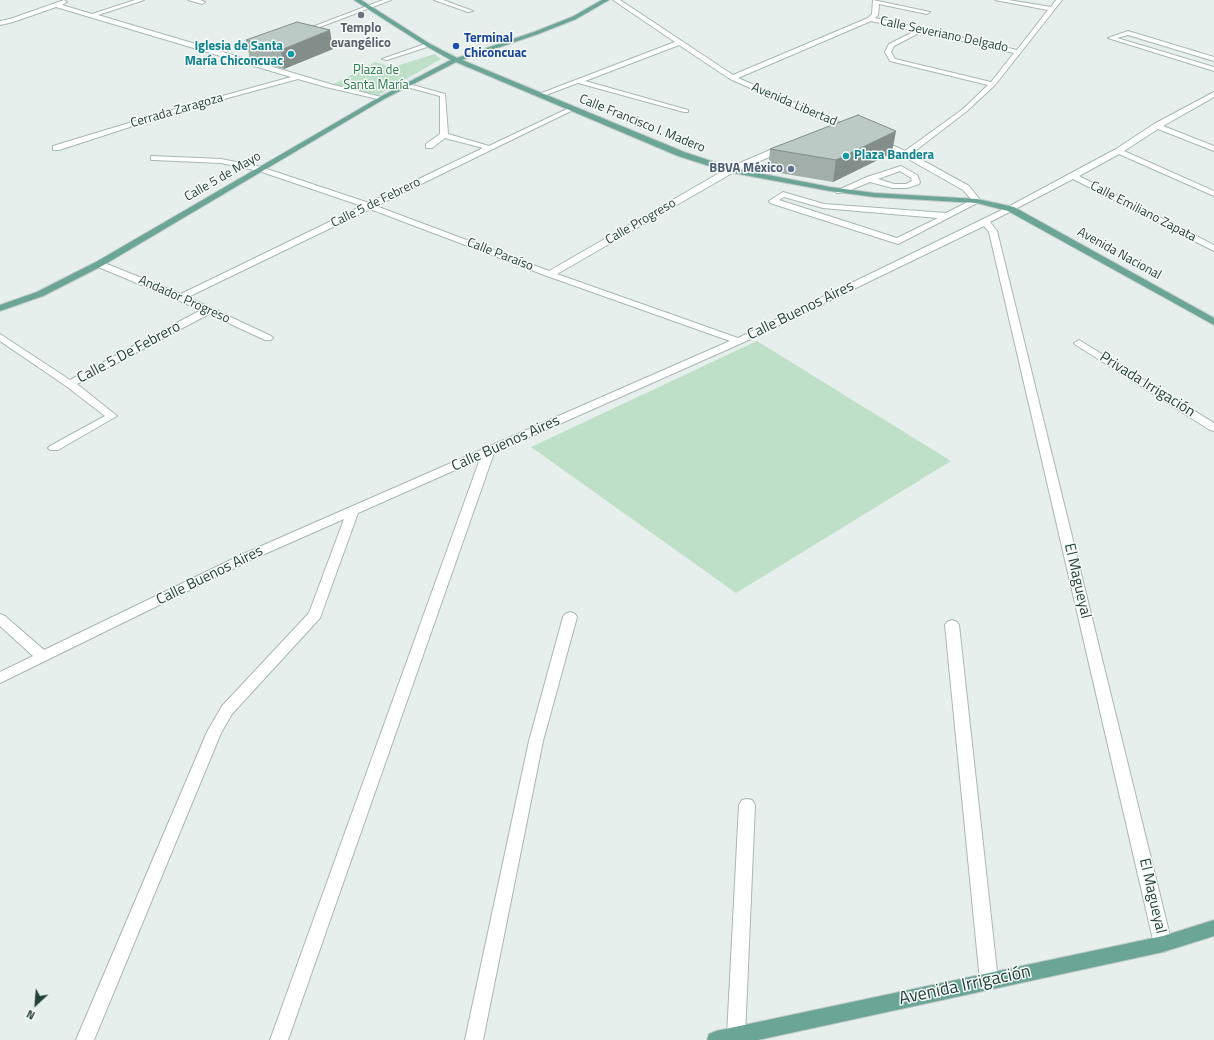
<!DOCTYPE html>
<html>
<head>
<meta charset="utf-8">
<style>
	body { margin:0 }
	#map { position:relative; width:1214px; height:1040px; overflow:hidden; background:#e6efeb; font-family:"Titillium Web",sans-serif }
	canvas { display:block }
	.north { position:absolute; left:16px; top:984px; width:40px; height:40px; -webkit-text-stroke:3px #f7fbf9; paint-order:stroke; rotate:206deg; font-size:11px; font-weight:700; line-height:16px; text-align:center; color:#24423a }
	.north::after { content:''; display:block; margin:auto; width:14px; height:18px; background:#24423a; clip-path:polygon(50% 0,100% 100%,50% 72%,0 100%) }
</style>
</head>
<body>
<div id="map">
<canvas width="1214" height="1040"></canvas>
<div class="north">N</div>
</div>
<script>
const g = document.querySelector('canvas').getContext('2d');
g.lineJoin = 'round';
function fill(path, color) { g.fillStyle = color; g.fill(path, 'evenodd'); }
const toPath = rows => new Path2D(rows.map(r => 'M' + r).join(''));
function trace(path, color, width, dash) { g.strokeStyle = color; g.lineWidth = width; g.lineCap = dash ? 'butt' : 'round'; g.setLineDash(dash || []); g.stroke(path); }
function write(font, color, halo, rows, align = 'center') {
  g.font = font + ' "Titillium Web",sans-serif'; g.lineWidth = 3; g.setLineDash([]); g.textBaseline = 'middle'; g.strokeStyle = halo; g.fillStyle = color; for (const [text, x, y, turn = 0] of rows) {
    g.save(); g.translate(x, y); g.rotate((+turn || 0) * Math.PI / 180); g.textAlign = isNaN(turn) ? turn : align; if (halo) g.strokeText(text, 0, 0); g.fillText(text, 0, 0); g.restore();
  }
}
fill(toPath([
	[435,54,441,59,377,96,332,85,375,62,393,67],
	[757,341,951,461,736,593,531,447]
]), '#bfe0c8');
const minor = toPath([
	[64,0,67,2,62,5,92,14,135,0,144,0,98,15,330,84,385,98,382,100,326,87,298,79,176,112,59,150,53,150,53,146,172,110,291,77,56,7,13,22,0,25,0,21,10,19,64,0],
	[188,0,200,0,205,2,202,4,188,0],
	[383,0,391,0,304,33,299,32,383,0],
	[434,0,443,0,473,11,468,12,434,0],
	[613,0,620,0,733,75,868,18,872,14,873,0,930,12,927,14,879,4,878,15,875,18,1017,50,1048,10,995,0,1008,0,1051,7,1056,0,1062,0,995,85,967,111,911,154,969,186,981,201,898,244,770,203,769,201,783,192,824,204,946,213,972,200,963,190,903,156,874,142,875,140,881,140,905,151,963,109,988,85,890,61,885,52,889,44,915,31,871,21,738,78,853,128,853,132,850,132,730,79,679,45,585,81,688,110,688,112,684,112,578,83,543,96,539,96,539,94,675,42,613,0],
	[921,32,1014,53,991,82,895,59,891,52,894,46,921,32],
	[784,197,823,208,938,218,897,238,779,200,784,197],
	[1128,31,1214,57,1214,61,1128,35,1117,38,1214,67,1214,71,1108,38,1128,31],
	[428,43,430,44,430,46,387,60,382,59,428,43],
	[405,83,445,94,448,134,489,146,569,108,573,108,573,110,376,206,549,271,728,168,782,145,788,145,788,149,734,172,557,274,738,338,1008,207,1116,149,1154,124,1214,92,1214,97,1163,126,1214,146,1214,151,1158,129,1124,151,1214,191,1214,196,1119,154,1079,176,1214,245,1214,251,1073,179,990,222,997,231,1172,944,1169,950,1163,952,1157,950,1154,944,989,232,984,226,742,343,494,453,288,1040,270,1040,480,459,358,513,320,618,232,714,221,733,94,1040,76,1040,207,732,222,706,309,613,344,519,251,560,0,683,0,672,33,656,0,626,0,614,5,616,44,650,243,554,730,341,547,276,370,209,188,297,271,336,273,338,271,340,265,340,209,314,77,384,117,416,58,450,50,450,48,448,50,446,105,416,66,386,0,341,0,334,70,380,201,310,96,266,95,264,96,262,102,262,181,294,362,206,259,171,221,163,154,160,151,160,151,156,221,159,261,167,369,203,483,148,445,138,432,148,426,148,426,144,440,134,440,96,403,86,402,85,405,83],
	[901,166,917,175,920,182,919,184,907,188,893,188,870,182,843,193,837,193,836,191,867,177,901,166],
	[900,171,911,178,912,181,906,184,894,184,878,179,900,171],
	[1079,340,1214,423,1214,431,1210,430,1076,345,1074,343,1079,340],
	[570,612,575,614,577,617,543,741,483,1040,465,1040,529,741,563,617,565,614,570,612],
	[952,620,957,622,959,625,998,981,995,987,989,989,983,987,980,981,945,625,947,622,952,620],
	[747,799,752,800,755,805,745,1036,743,1040,729,1040,727,1036,739,805,742,800,747,799]
]);
const major = toPath([
	[354,0,361,0,430,44,457,58,534,32,572,17,602,0,609,0,576,19,538,34,462,60,684,152,732,168,830,187,874,193,977,199,1014,207,1214,318,1214,325,1008,211,977,203,874,197,830,191,728,172,678,156,456,62,384,99,102,266,43,296,0,311,0,305,37,292,96,262,380,97,451,60,426,46,354,0],
	[1214,920,1214,936,1163,952,758,1040,707,1040,709,1034,716,1031,1163,936,1214,920]
]);
trace(minor, '#a8b8b2', 2);
trace(major, '#c2cac8', 2);
fill(minor, '#fff');
fill(major, '#6aa596');
fill(toPath([
	[246,40,333,49,284,69,250,59],
	[770,149,892,153,833,182,768,171]
]), '#a1aea9');
fill(toPath([
	[330,30,333,49,284,69,281,50],
	[896,131,892,153,833,182,836,160]
]), '#838d89');
const building = toPath([
	[297,22,330,30,281,50,246,40,297,22],
	[858,115,896,131,836,160,770,149,858,115]
]);
fill(building, '#bbcac4');
trace(building, '#838d89', 1);
for (const [x, y, r, color] of [
	[361,15,4,"#6b7280"],
	[456,46,4,"#1a4fb4"],
	[291,54,4,"#0f9aa8"],
	[846,156,4,"#0f9aa8"],
	[791,169,4,"#5c6f8a"]
]) { const dot = new Path2D(); dot.arc(x, y, r, 0, 2 * Math.PI); g.fillStyle = color; g.fill(dot); trace(dot, '#f7fbf9', 1.5); }
write('bold 13px', '#5b616d', '#f7fbf9', [
	["Templo",361,29],
	["evangélico",361,44]
]);
write('13px', '#24423a', '#f7fbf9', [
	["Calle Severiano Delgado",944,35,12],
	["Avenida Libertad",794,105,23],
	["Cerrada Zaragoza",177,111,-16],
	["Calle Francisco I. Madero",642,124,22],
	["Calle 5 de Mayo",223,177,-30],
	["Calle 5 de Febrero",376,203,-26],
	["Calle Emiliano Zapata",1143,212,27],
	["Calle Progreso",641,222,-30],
	["Avenida Nacional",1119,254,29],
	["Calle Paraíso",500,255,21],
	["Andador Progreso",184,300,24]
]);
write('bold 13px', '#164399', '#f7fbf9', [
	["Terminal",464,39],
	["Chiconcuac",464,54]
], 'left');
write('bold 13px', '#0d838f', '#f7fbf9', [
	["Iglesia de Santa",283,47],
	["María Chiconcuac",283,62],
	["Plaza Bandera",854,156,"left"]
], 'right');
write('13px', '#2d7a4b', '#f7fbf9', [
	["Plaza de",376,71],
	["Santa María",376,86]
]);
write('bold 13px', '#4e5e75', '#f7fbf9', [
	["BBVA México",783,169]
], 'right');
write('15px', '#24423a', '#f7fbf9', [
	["Calle Buenos Aires",801,311,-26],
	["Calle 5 De Febrero",129,353,-28],
	["Privada Irrigación",1147,385,32],
	["Calle Buenos Aires",506,444,-24],
	["Calle Buenos Aires",210,576,-26],
	["El Magueyal",1077,581,77],
	["El Magueyal",1152,896,77]
]);
write('18px', '#24423a', '#f7fbf9', [
	["Avenida Irrigación",965,986,-12]
]);
</script>
</body>
</html>
